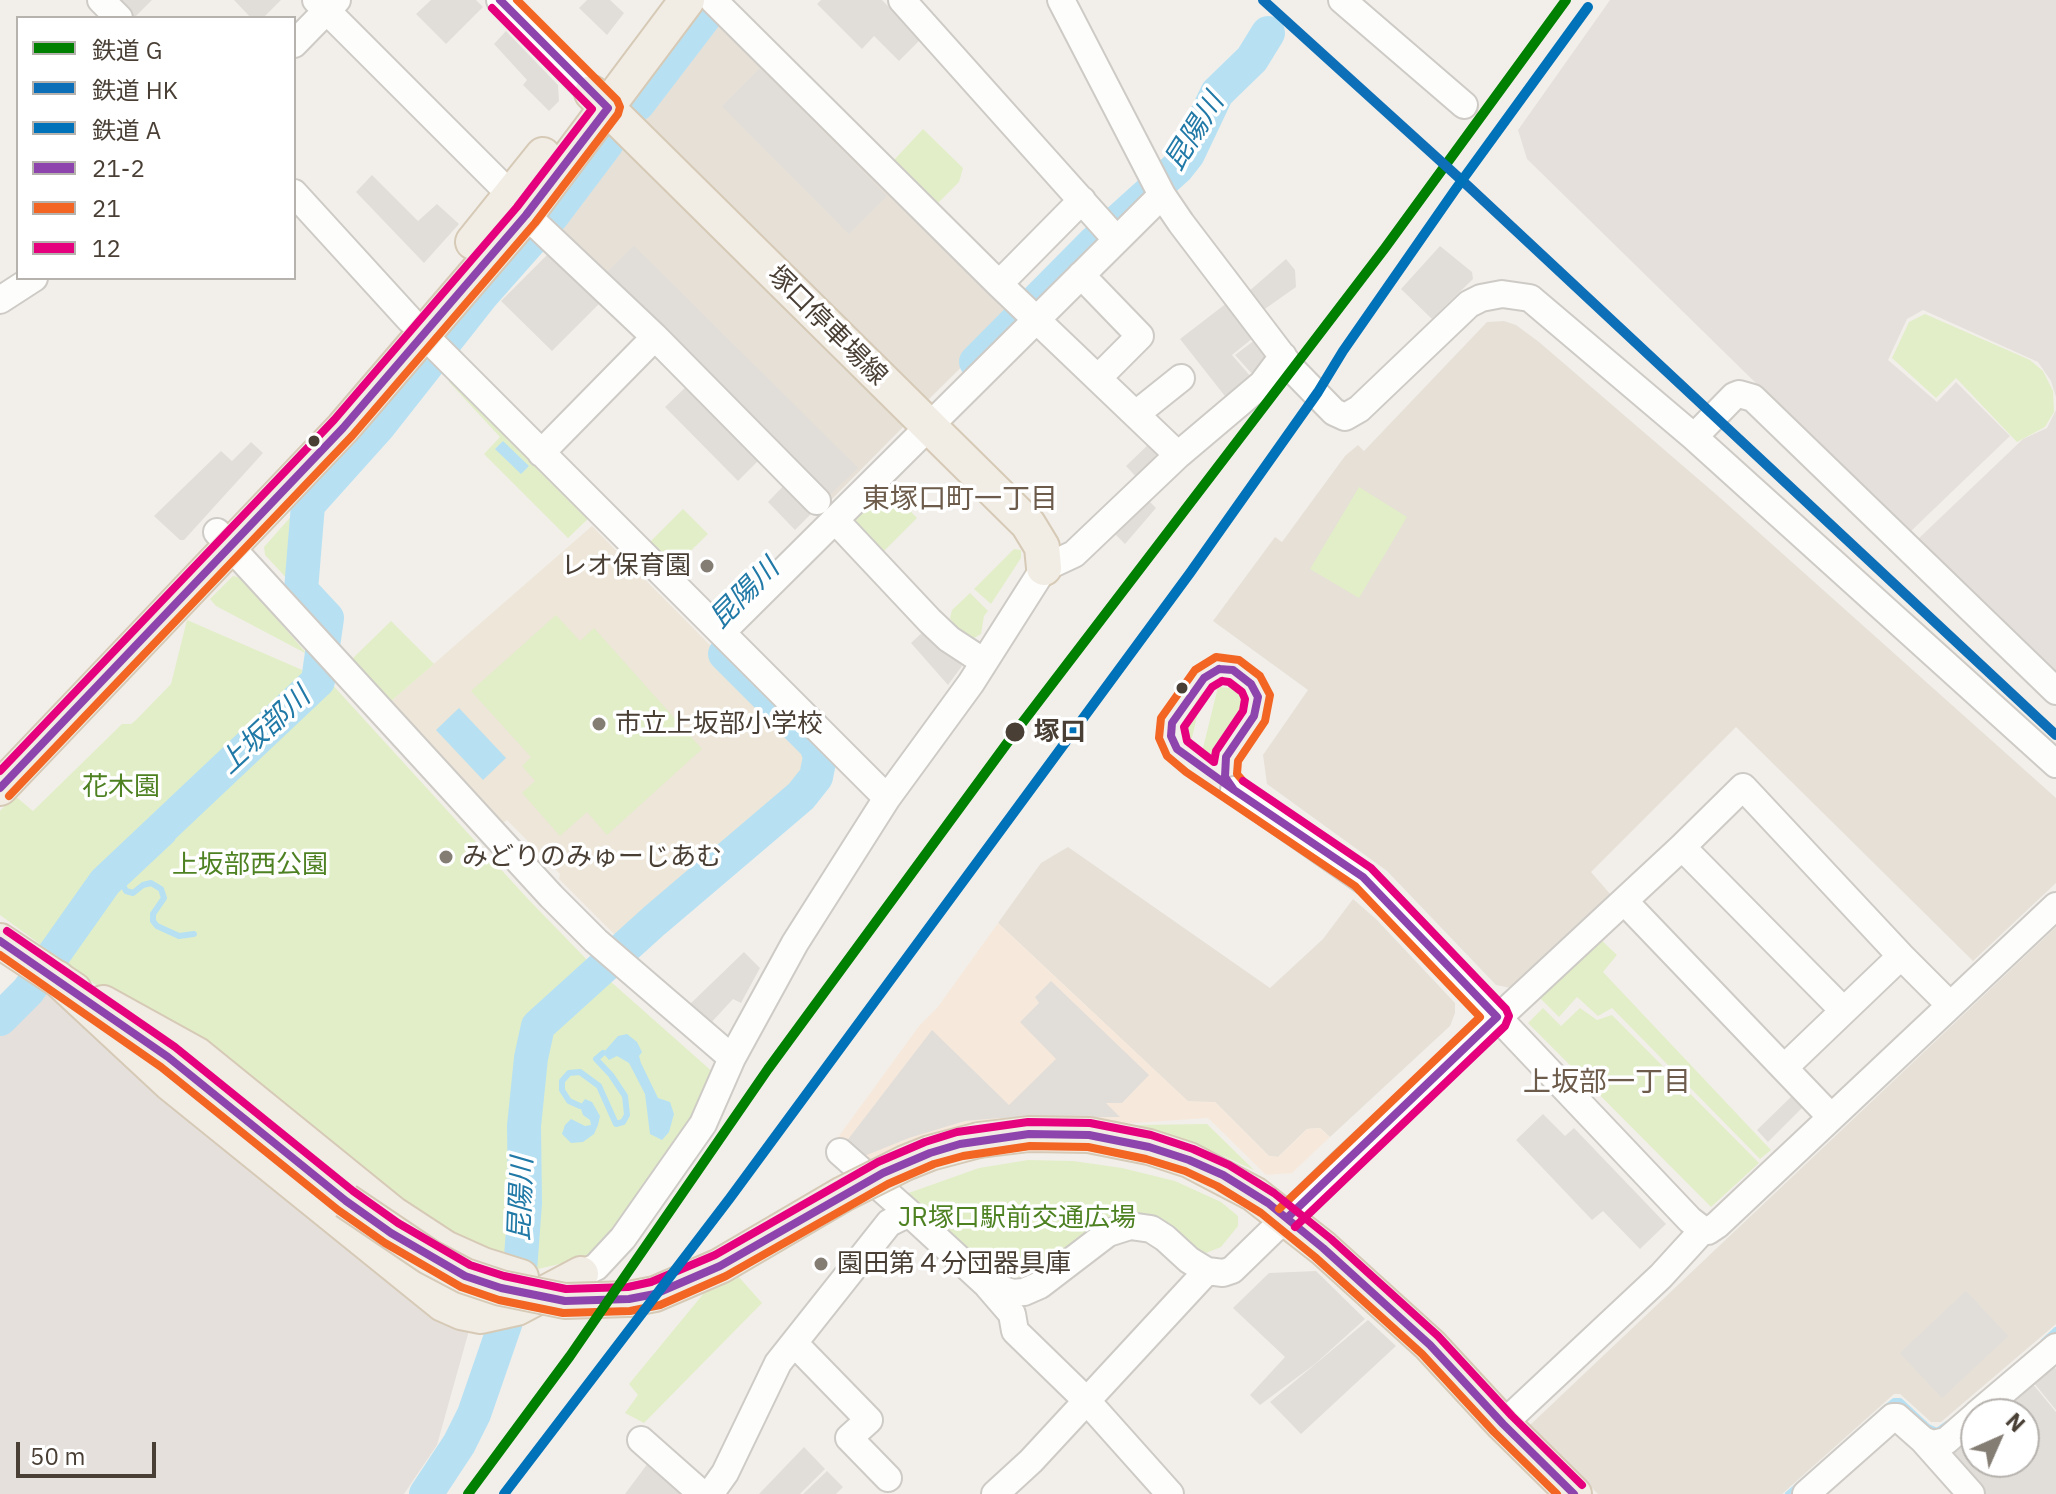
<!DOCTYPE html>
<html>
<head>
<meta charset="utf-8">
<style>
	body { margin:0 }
	#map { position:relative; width:2056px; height:1494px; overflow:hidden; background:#f2efea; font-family:"IBM Plex Sans","Noto Sans JP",sans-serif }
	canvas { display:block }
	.legend { position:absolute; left:16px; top:16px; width:280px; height:264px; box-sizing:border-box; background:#fff; border:2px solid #b6b2ae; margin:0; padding:10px 14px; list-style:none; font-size:24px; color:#493f35 }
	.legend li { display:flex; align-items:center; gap:16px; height:40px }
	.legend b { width:40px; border:2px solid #b6b2ae }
	.north { position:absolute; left:1960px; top:1398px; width:80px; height:80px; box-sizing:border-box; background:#fff; border:2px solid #b6b2ae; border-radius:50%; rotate:45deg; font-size:22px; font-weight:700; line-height:32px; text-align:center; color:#493f35 }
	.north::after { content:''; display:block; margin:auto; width:28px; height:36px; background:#847d74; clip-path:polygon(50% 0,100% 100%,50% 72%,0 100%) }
	.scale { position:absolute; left:16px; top:1442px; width:140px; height:36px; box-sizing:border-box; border:4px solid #493f35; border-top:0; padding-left:10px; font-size:24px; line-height:28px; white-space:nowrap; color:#493f35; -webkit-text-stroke:6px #fff; paint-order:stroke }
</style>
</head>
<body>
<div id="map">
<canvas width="2056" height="1494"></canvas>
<ul class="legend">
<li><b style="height:10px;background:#008000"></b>鉄道 G</li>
<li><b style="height:10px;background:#0d6fb8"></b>鉄道 HK</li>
<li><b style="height:10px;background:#0072ba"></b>鉄道 A</li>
<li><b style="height:10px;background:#8e44ad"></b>21-2</li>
<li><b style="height:10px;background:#f26522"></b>21</li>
<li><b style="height:10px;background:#e5007d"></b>12</li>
</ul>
<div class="north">N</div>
<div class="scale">50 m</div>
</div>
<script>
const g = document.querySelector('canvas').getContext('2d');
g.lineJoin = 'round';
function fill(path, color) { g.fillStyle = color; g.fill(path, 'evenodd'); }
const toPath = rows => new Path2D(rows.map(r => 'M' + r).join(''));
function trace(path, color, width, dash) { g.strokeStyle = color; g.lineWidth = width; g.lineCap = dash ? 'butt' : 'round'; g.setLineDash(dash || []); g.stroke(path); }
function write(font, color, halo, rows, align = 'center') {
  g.font = font + ' "IBM Plex Sans","Noto Sans JP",sans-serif'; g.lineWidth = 7; g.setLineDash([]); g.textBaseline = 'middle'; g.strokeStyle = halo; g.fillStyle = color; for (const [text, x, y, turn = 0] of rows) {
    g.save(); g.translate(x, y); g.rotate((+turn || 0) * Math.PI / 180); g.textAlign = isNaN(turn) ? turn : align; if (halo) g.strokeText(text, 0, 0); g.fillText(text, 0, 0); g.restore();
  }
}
fill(toPath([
	[715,20,1012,317,928,400,638,116],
	[617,143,904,426,831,500,555,222],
	[1504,321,1516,325,1539,342,1718,496,2056,798,2056,883,1973,961,1736,727,1591,872,1611,895,1516,989,1496,985,1387,871,1267,784,1263,755,1308,690,1213,621,1275,537,1282,542,1345,456,1358,445,1364,451,1487,322],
	[1068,847,1270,988,1323,939,1353,899,1376,919,1455,1003,1455,1013,1450,1026,1330,1137,1320,1128,1307,1129,1278,1157,1269,1156,1215,1102,1188,1102,998,923,1041,863],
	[2056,927,2056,1324,1941,1422,1931,1422,1900,1394,1894,1394,1782,1494,1598,1494,1529,1426]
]), '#e6e0d7');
fill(toPath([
	[998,923,1188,1101,1215,1102,1269,1156,1278,1157,1307,1129,1320,1128,1330,1137,1292,1173,1266,1175,1208,1118,1134,1123,1003,1125,864,1166,836,1140,919,1026,937,1008]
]), '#f6e9dc');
fill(toPath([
	[1610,0,2056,0,2056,397,2051,381,2038,362,1923,310,1907,319,1888,360,1937,402,1956,382,2010,436,1909,533,1527,159,1518,130],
	[2056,410,2056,672,1917,540,2023,439,2047,428],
	[37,983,470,1327,437,1445,404,1494,0,1494,0,1031]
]), '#e5e0db');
fill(toPath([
	[592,526,810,746,809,780,621,941,559,879,560,874,507,820,499,826,390,702]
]), '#ede6d9');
fill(toPath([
	[923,129,963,168,959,182,938,203,894,160],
	[1925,314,2030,360,2043,371,2053,391,2054,412,2045,427,2017,442,1956,378,1936,398,1892,358,1909,322],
	[456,375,592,515,568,538,484,454,500,437,449,382],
	[882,482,917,518,878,557,848,515],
	[1359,487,1407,517,1359,598,1310,569],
	[683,509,708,534,670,571,646,546],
	[295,512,292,584,265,555,264,547],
	[1014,549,1021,550,1021,558,991,604,974,589],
	[233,576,242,578,307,654,216,606,210,599],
	[970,593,988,611,984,616,981,634,974,638,955,626,950,618,952,610],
	[556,615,580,641,594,628,702,749,607,835,587,812,560,836,522,793,535,781,522,766,531,757,471,691],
	[187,620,330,682,528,899,592,965,715,1074,693,1120,608,1241,594,1256,538,1269,520,1268,445,1239,0,915,0,811,14,795,33,811,122,724,131,724,136,720,171,684],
	[391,621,434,664,390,702,350,661],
	[1218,687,1231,688,1236,692,1241,697,1243,710,1239,722,1216,754,1207,759,1202,752],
	[1203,691,1190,746,1183,733,1184,720],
	[1595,934,1617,955,1603,972,1771,1150,1760,1159,1612,1008,1598,1016,1577,997,1559,1017,1535,993],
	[1543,1008,1561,1026,1580,1008,1597,1020,1612,1015,1759,1163,1711,1207,1528,1023],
	[1207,1124,1254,1170,1208,1149,1135,1125],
	[1028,1160,1073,1161,1122,1168,1175,1181,1221,1202,1238,1216,1238,1226,1221,1247,1206,1253,1190,1246,1152,1217,1037,1273,1011,1279,990,1272,903,1195,979,1168],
	[738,1276,762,1303,644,1423,625,1413,638,1395,629,1384,709,1287]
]), '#e2eec8');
fill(toPath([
	[112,0,152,0,134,18,130,18],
	[234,0,281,0,263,18,251,18],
	[431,0,476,0,483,7,446,44,416,14],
	[587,0,610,0,624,13,607,35,579,8],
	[821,0,882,0,921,39,899,61,874,36,862,49,817,4],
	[506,31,558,85,559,101,549,111,523,85,527,80,494,44],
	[760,68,887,196,849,234,722,106],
	[372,175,418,221,437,204,459,224,424,263,356,192],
	[634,246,858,468,829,495,607,272],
	[1440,246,1472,272,1473,279,1432,319,1401,289],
	[552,250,603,300,552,351,501,301],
	[1286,259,1295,270,1296,287,1262,311,1248,292],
	[1232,299,1259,333,1232,355,1252,378,1228,400,1180,339],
	[1260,336,1270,348,1253,375,1235,355],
	[690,383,762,457,738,481,665,407],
	[1153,440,1166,454,1139,480,1126,466],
	[251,442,263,453,184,540,180,540,154,516,221,451,232,461],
	[789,480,817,508,795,530,768,502],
	[1144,496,1156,508,1125,544,1110,529],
	[927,628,962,666,948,685,911,643],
	[744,952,760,968,741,1003,733,999,709,1025,688,1006],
	[1051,981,1149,1075,1122,1103,1106,1103,1120,1117,1000,1118,965,1121,909,1138,862,1157,846,1142,932,1030,1009,1105,1056,1059,1020,1022,1039,1003,1035,997],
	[1794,1094,1805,1105,1768,1142,1757,1130],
	[1543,1114,1565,1136,1574,1128,1666,1224,1640,1249,1603,1211,1592,1220,1516,1140],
	[1316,1271,1365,1319,1315,1364,1260,1405,1250,1395,1285,1357,1233,1308,1269,1273],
	[1966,1291,2008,1336,1942,1398,1900,1353],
	[1368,1320,1396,1346,1301,1434,1270,1402],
	[2049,1360,2056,1369,2056,1410,2029,1377],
	[2027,1377,2056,1412,2056,1494,1977,1494,1938,1452,1976,1420,1976,1462,2024,1462,2024,1414,1983,1414],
	[804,1447,825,1469,800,1494,759,1494],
	[651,1459,691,1494,625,1494],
	[827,1471,843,1487,836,1494,803,1494]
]), '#e1deda');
fill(toPath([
	[503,441,529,466,521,474,495,449],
	[459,708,506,758,483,780,436,730],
	[627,1034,637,1042,642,1052,639,1056,641,1063,658,1098,670,1102,674,1114,669,1132,662,1140,650,1134,645,1094,629,1063,617,1056,609,1060,603,1053,618,1036],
	[585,1099,592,1102,600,1116,598,1125,594,1134,583,1142,571,1143,562,1134,565,1125,571,1119,585,1126,591,1125,590,1120,583,1115,580,1106]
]), '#b7e1f3');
trace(toPath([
	[161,829,172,839,123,885,126,891,133,893,143,885,151,883,161,889,164,898,153,914,153,921,157,926,179,936,194,934],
	[580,1106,569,1101,562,1090,562,1081,569,1073,580,1072,599,1086,616,1124,623,1122,627,1115,625,1096,611,1075,596,1059,603,1053],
	[2044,1341,2056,1330],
	[1883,1410,1894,1401,1900,1401,1928,1427,1937,1431,1947,1424],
	[1788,1494,1800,1484]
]), '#b7e1f3', 6);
trace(toPath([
	[638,104,706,15],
	[976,362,1095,242,1177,168,1188,154,1217,93,1252,59,1268,33],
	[0,1019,28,991,105,882,318,681,327,618,301,590,308,505,378,427,482,295,552,216,607,143],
	[426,1494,459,1444,474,1414,519,1284,525,1203,524,1126,531,1058,538,1026,654,921,801,796,816,777,820,757,816,745,725,654]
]), '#b7e1f3', 34);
const minor = toPath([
	[101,0,119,18],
	[316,0,511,195],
	[500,0,591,93],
	[713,0,999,284,1178,455],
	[902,0,1116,239],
	[1061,0,1162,195,1181,223,1293,370,1334,412,1345,417,1359,409,1469,304,1481,298,1502,294,1530,298,1694,437,2056,764],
	[1342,0,1464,105],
	[294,44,337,0],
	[294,193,410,320],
	[526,215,655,337,817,501],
	[1081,275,1140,336,1098,378],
	[999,284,1082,200],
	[0,300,34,278],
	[423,334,887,798],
	[1136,414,1181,378],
	[1694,437,1734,396,1739,394,1753,398,2056,691],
	[541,453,655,337],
	[835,520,930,621,949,639,984,662],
	[217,532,551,896,596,941,732,1058],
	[722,632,1162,195],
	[1234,790,1376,889,1690,1220,1703,1230],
	[1682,847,1843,1010],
	[1624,901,1830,1116],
	[1785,1067,1901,956],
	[840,1152,909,1213],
	[581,1274,596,1267,623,1238,703,1124,732,1058,795,943,887,798,971,683,1044,568,1074,554,1178,455,1262,384,1283,356],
	[987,1285,1012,1314,1015,1331,1086,1400,1170,1494],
	[794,1343,869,1420,849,1438,888,1478],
	[1977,1414,2056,1347],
	[1503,1424,1661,1276,1703,1230,1708,1231,1717,1225,2056,906],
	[641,1440,702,1494],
	[1923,1440,1971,1494],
	[710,1494,725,1473,778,1363,889,1223,909,1213,985,1283,1012,1293,1024,1292,1040,1285,1108,1233,1130,1226,1151,1229,1165,1238,1189,1260,1207,1271,1223,1273,1232,1270,1341,1164,1682,847,1743,787,1901,956,1950,1005],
	[995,1494,1031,1461,1207,1271],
	[1806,1494,1893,1417,1897,1417,1923,1440,1933,1444,1946,1441,1976,1415]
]);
const major = toPath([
	[592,93,1028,524,1042,547,1044,568],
	[473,242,543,155],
	[0,788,343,428,526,215,687,0],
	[0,941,74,990],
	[57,978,171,1084,443,1304,461,1312,481,1316,517,1308,581,1274],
	[103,1003,197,1055,393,1214,445,1248,483,1265,521,1277],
	[979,1140,1029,1134,1089,1135,1149,1147,1189,1160,1254,1194,1323,1248,1430,1345,1503,1424,1574,1494]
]);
trace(minor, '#cecbc6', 30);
trace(major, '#d6cab6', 38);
trace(minor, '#fdfdfc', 26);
trace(major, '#f1ece4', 34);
const majorBridge = toPath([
	[346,1201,429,1257,465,1276,501,1288,565,1301,629,1299,655,1294,720,1266,843,1194,905,1163,930,1153,979,1140]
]);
trace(majorBridge, '#d6cab6', 38, []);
trace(majorBridge, '#f1ece4', 34);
trace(toPath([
	[1219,669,1233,670,1251,684,1258,697,1254,716,1226,757,1225,777,1234,790,1177,749,1171,736,1172,723,1204,678,1219,669],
	[0,788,343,428,526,215,608,108,500,0],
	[1234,790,1363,877,1497,1017,1287,1218],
	[0,941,168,1057,346,1201,391,1233,465,1276,501,1288,565,1301,629,1299,655,1294,720,1266,883,1173,930,1153,960,1144,1029,1134,1089,1135,1149,1147,1189,1160,1223,1175,1268,1203,1323,1248,1430,1345,1503,1424,1574,1494]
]), '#8e44ad', 8);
trace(toPath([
	[1243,781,1237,774,1238,761,1265,721,1270,695,1260,676,1239,660,1216,657,1195,670,1161,718,1159,738,1167,756,1186,772,1355,886,1480,1017,1279,1209],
	[9,796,352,436,535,223,618,114,620,107,617,100,517,0],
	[0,955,161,1067,338,1210,385,1243,461,1287,499,1300,563,1313,630,1311,660,1305,726,1276,888,1184,934,1164,963,1156,1030,1146,1088,1147,1146,1159,1185,1171,1217,1186,1261,1213,1315,1257,1422,1354,1494,1432,1557,1494]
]), '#f26522', 8);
trace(toPath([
	[1222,681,1229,682,1242,692,1245,699,1243,711,1216,751,1214,762,1187,741,1184,727,1212,687,1222,681],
	[0,771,334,420,517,207,592,109,492,8],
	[1243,781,1371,868,1506,1009,1509,1016,1505,1026,1295,1227],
	[7,931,175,1047,353,1191,398,1223,470,1265,504,1276,566,1289,628,1287,651,1282,715,1255,878,1162,925,1142,957,1132,1028,1122,1090,1123,1151,1135,1193,1149,1229,1165,1274,1193,1331,1239,1438,1336,1512,1416,1582,1485]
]), '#e5007d', 8);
trace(toPath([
	[468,1494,570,1356,768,1069,1016,731,1385,248,1566,0]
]), '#008000', 10);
trace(toPath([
	[1263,0,1468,186,2056,735]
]), '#0d6fb8', 10);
trace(toPath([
	[504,1494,730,1198,1190,573,1318,392,1343,351,1455,190,1588,7]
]), '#0072ba', 10);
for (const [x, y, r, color] of [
	[314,441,7,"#493f35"],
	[707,566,8,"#847d74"],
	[1182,688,7,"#493f35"],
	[599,724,8,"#847d74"],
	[1015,732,11,"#493f35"],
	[446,857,8,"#847d74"],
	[821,1264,8,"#847d74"]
]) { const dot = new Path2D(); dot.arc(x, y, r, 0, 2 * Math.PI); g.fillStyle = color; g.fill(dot); trace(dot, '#fff', 3); }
write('26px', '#493f35', '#fff', [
	["塚口停車場線",827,326,45]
]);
write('26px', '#493f35', '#fff', [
	["レオ保育園",691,566,"right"],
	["市立上坂部小学校",615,724],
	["みどりのみゅーじあむ",462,857],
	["園田第４分団器具庫",837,1264]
], 'left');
write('bold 26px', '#493f35', '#fff', [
	["塚口",1034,732]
], 'left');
write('26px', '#4e8122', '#fff', [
	["花木園",121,787],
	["上坂部西公園",250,865],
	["JR塚口駅前交通広場",1017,1218]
]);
write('italic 28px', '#2079a6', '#fff', [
	["昆陽川",1195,132,-58],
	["昆陽川",745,594,-45],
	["上坂部川",265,731,-43],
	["昆陽川",522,1199,-88]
]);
write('28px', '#6d5c4b', '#fff', [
	["東塚口町一丁目",960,500],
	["上坂部一丁目",1607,1083]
]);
</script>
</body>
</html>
